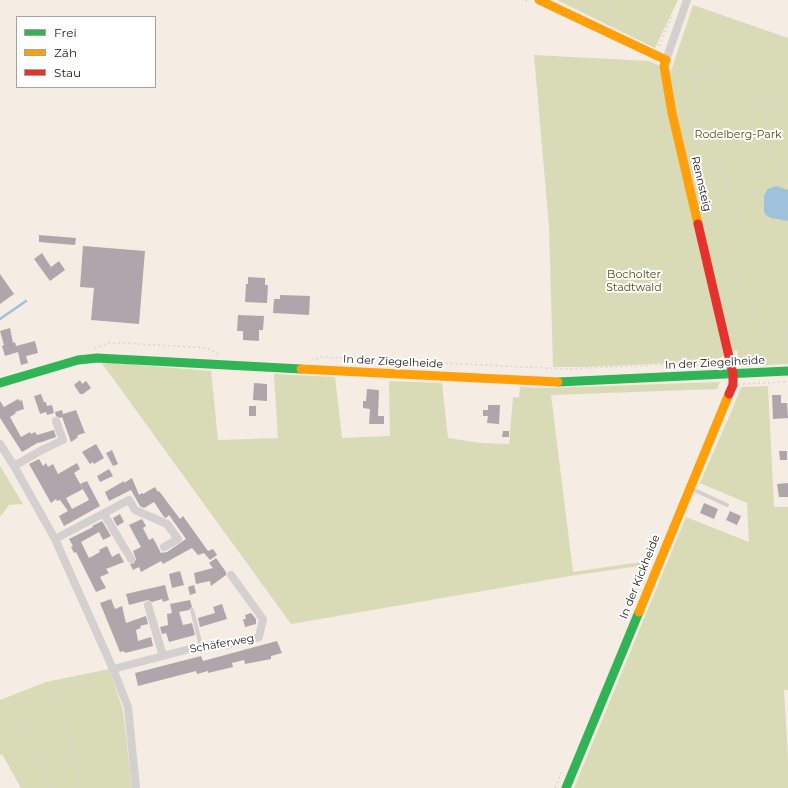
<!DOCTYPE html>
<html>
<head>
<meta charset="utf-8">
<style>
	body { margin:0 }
	#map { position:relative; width:788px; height:788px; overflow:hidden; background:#f5ece4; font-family:Montserrat,sans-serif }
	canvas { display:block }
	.legend { position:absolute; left:16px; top:16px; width:140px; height:72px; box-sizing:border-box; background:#fff; border:1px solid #a5a3a1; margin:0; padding:5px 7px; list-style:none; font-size:12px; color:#1e1914 }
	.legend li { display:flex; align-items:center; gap:8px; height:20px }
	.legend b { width:20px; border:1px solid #a5a3a1 }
</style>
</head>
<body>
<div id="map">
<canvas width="788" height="788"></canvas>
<ul class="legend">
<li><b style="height:5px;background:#30b455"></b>Frei</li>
<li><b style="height:5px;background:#ff9f0a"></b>Zäh</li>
<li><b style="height:5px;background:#e5322d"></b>Stau</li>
</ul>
</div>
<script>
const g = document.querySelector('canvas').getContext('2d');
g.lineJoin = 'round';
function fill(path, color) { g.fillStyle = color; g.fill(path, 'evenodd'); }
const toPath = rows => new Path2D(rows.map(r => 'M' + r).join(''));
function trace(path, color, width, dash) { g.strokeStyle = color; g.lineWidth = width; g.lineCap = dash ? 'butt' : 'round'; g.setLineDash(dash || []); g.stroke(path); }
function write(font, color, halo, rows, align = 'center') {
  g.font = font + ' Montserrat,sans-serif'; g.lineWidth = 4; g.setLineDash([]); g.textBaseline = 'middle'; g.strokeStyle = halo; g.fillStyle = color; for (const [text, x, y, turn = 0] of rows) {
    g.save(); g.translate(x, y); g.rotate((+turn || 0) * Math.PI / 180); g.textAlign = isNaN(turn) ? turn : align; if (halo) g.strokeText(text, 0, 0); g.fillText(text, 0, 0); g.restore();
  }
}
fill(toPath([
	[557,0,678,0,655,48],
	[693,5,788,38,788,364,740,366,737,350,714,361,586,367,553,367,549,226,534,55,649,61,671,71],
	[101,362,211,371,218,440,278,438,274,374,335,377,342,438,390,436,389,381,442,383,448,438,480,443,509,444,513,397,519,398,520,387,547,388,720,382,717,389,551,395,573,572,648,561,646,565,570,576,291,624],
	[768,386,774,507,788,507,788,690,784,690,788,759,788,788,574,788,686,517,749,542,747,503,700,483,734,405,741,387],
	[0,466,23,504,9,505,0,517],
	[109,669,123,710,132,788,21,788,2,754,0,755,0,700,46,682]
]), '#d9dab6');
fill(toPath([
	[776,186,788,190,788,221,771,218,766,215,764,212,764,195,768,189]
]), '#a0c1db');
trace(toPath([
	[0,319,26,301]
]), '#a0c1db', 2.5);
fill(toPath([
	[39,235,76,238,75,245,39,242],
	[83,246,145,251,139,324,91,320,94,288,80,287],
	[42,253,51,267,59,261,65,270,50,281,34,259],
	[0,274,14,294,0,304],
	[248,277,265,278,265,285,268,285,267,303,245,302,246,284,248,284],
	[280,295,310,296,309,315,273,313,274,299,280,299],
	[238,315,264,316,263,330,259,330,259,341,243,340,243,331,237,331],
	[10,328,13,343,15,342,16,346,35,341,38,353,26,356,28,363,21,365,18,352,5,356,2,346,4,345,0,331],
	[80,380,82,384,86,381,91,388,83,394,80,394,74,385],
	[254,383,267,384,267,401,253,400],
	[367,389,379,390,378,416,384,416,384,424,369,424,370,409,363,408,363,401,366,401],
	[41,394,44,402,46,402,47,406,52,405,54,413,47,415,46,412,40,414,34,396],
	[772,395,781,395,781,403,787,403,788,418,773,419],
	[18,399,20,401,22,400,24,409,15,412,16,413,10,417,21,437,30,432,31,434,35,432,37,435,54,430,56,437,39,443,39,442,22,452,0,418,0,401,4,407],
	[488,405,500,405,499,424,487,423,488,416,483,416,483,410,488,410],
	[249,406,256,406,256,416,249,416],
	[62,410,63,414,76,410,85,433,78,435,77,438,71,442,62,417,60,418,56,416,55,412],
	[503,431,509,431,509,437,502,437],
	[96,444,104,458,94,464,93,462,90,464,82,452],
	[112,450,118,464,113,466,106,453],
	[779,451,787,451,787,460,780,460],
	[39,459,43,466,46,463,48,467,53,464,58,474,77,463,80,469,74,473,83,489,66,498,72,509,89,500,80,484,87,481,100,506,64,526,59,516,68,511,60,500,57,501,56,499,51,503,29,464],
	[109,469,113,476,100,482,97,476],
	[132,478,139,495,142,493,143,494,155,487,158,492,159,491,180,519,183,516,208,551,213,549,217,555,210,560,204,553,198,555,192,548,163,564,161,561,141,572,139,567,133,570,130,564,134,563,136,559,133,551,141,547,129,525,142,519,146,526,143,528,149,540,153,538,161,553,167,552,186,539,169,515,166,518,164,517,154,502,144,508,140,506,131,490,109,501,105,492,124,481,124,483],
	[788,483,788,497,779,497,777,484],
	[704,503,718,509,714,519,700,513],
	[730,511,741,516,737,525,726,520],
	[120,514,124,522,117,526,113,518],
	[102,521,111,536,103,540,99,532,81,542,89,558,100,552,99,550,107,546,112,557,119,553,124,562,106,569,109,573,100,577,106,588,96,592,76,552,74,553,71,547,73,546,69,539,93,527,92,526],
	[216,558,226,572,226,575,211,586,210,581,196,584,194,573,213,568,209,563],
	[180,571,184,585,172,588,169,574],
	[165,585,169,600,163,602,162,599,152,602,148,600,129,605,126,594],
	[194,585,196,593,190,595,188,587],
	[111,599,115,609,122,606,126,623,146,616,148,624,140,626,141,628,136,630,138,641,151,637,153,646,125,653,124,651,120,652,100,603],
	[190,600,192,607,189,610,179,612,183,625,192,623,195,635,169,642,166,633,162,634,160,627,168,625,167,614,172,613,170,604],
	[222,604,227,619,200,627,198,618,215,613,213,607],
	[251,613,256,619,256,624,245,627,243,619,246,619,245,615],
	[277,641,282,653,271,656,271,659,245,664,244,660,232,663,233,667,208,673,208,671,197,674,196,671,138,686,135,673,201,656,203,661]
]), '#afa6ab');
trace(toPath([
	[525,0,530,2],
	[606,0,610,11,616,20,617,26],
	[659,46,672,16],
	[653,64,656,78],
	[674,70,788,102],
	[693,76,694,91,702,122,735,202,738,240,737,265,739,292,751,312,765,328,788,336],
	[769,96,767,130,777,163,788,176],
	[94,348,109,343,123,343,207,348,220,355],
	[311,360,322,357,564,369,720,362],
	[743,384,788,382],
	[60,689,75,757],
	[0,710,105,672],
	[0,720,43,754,75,757,80,788],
	[43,754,38,764,50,788],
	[555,788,561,773]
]), '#d8d6d4', 1.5, [2, 3]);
trace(toPath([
	[690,488,727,505],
	[192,610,201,646]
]), '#d3d0cf', 4);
trace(toPath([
	[666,60,687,0],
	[0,444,14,466,55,539,113,669,128,707,136,788],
	[14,466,42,450,63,440,56,421],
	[104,514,131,559],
	[55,539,129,500,135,510,167,524,170,528,178,539,164,547],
	[148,605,163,656],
	[113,669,201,646,226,645,259,637,263,619,231,575]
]), '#d3d0cf', 8);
trace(toPath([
	[558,382,788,371],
	[0,383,78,360,97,358,301,369],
	[566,788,639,612]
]), '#30b455', 9);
trace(toPath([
	[539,0,666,60,664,66,672,113,698,224],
	[301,369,558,382],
	[639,612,729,394]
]), '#ff9f0a', 9);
trace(toPath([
	[698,224,733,374,733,385,729,394]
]), '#e5322d', 9);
write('11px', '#4a510d', '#fff', [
	["Rodelberg-Park",738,135],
	["Bocholter",634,275],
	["Stadtwald",634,288]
]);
write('11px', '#1e1914', '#fff', [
	["Rennsteig",701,184,77],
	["In der Ziegelheide",393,362,3],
	["In der Ziegelheide",715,363,-3],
	["In der Kickheide",640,577,-68],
	["Schäferweg",222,644,-10]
]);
</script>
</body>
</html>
